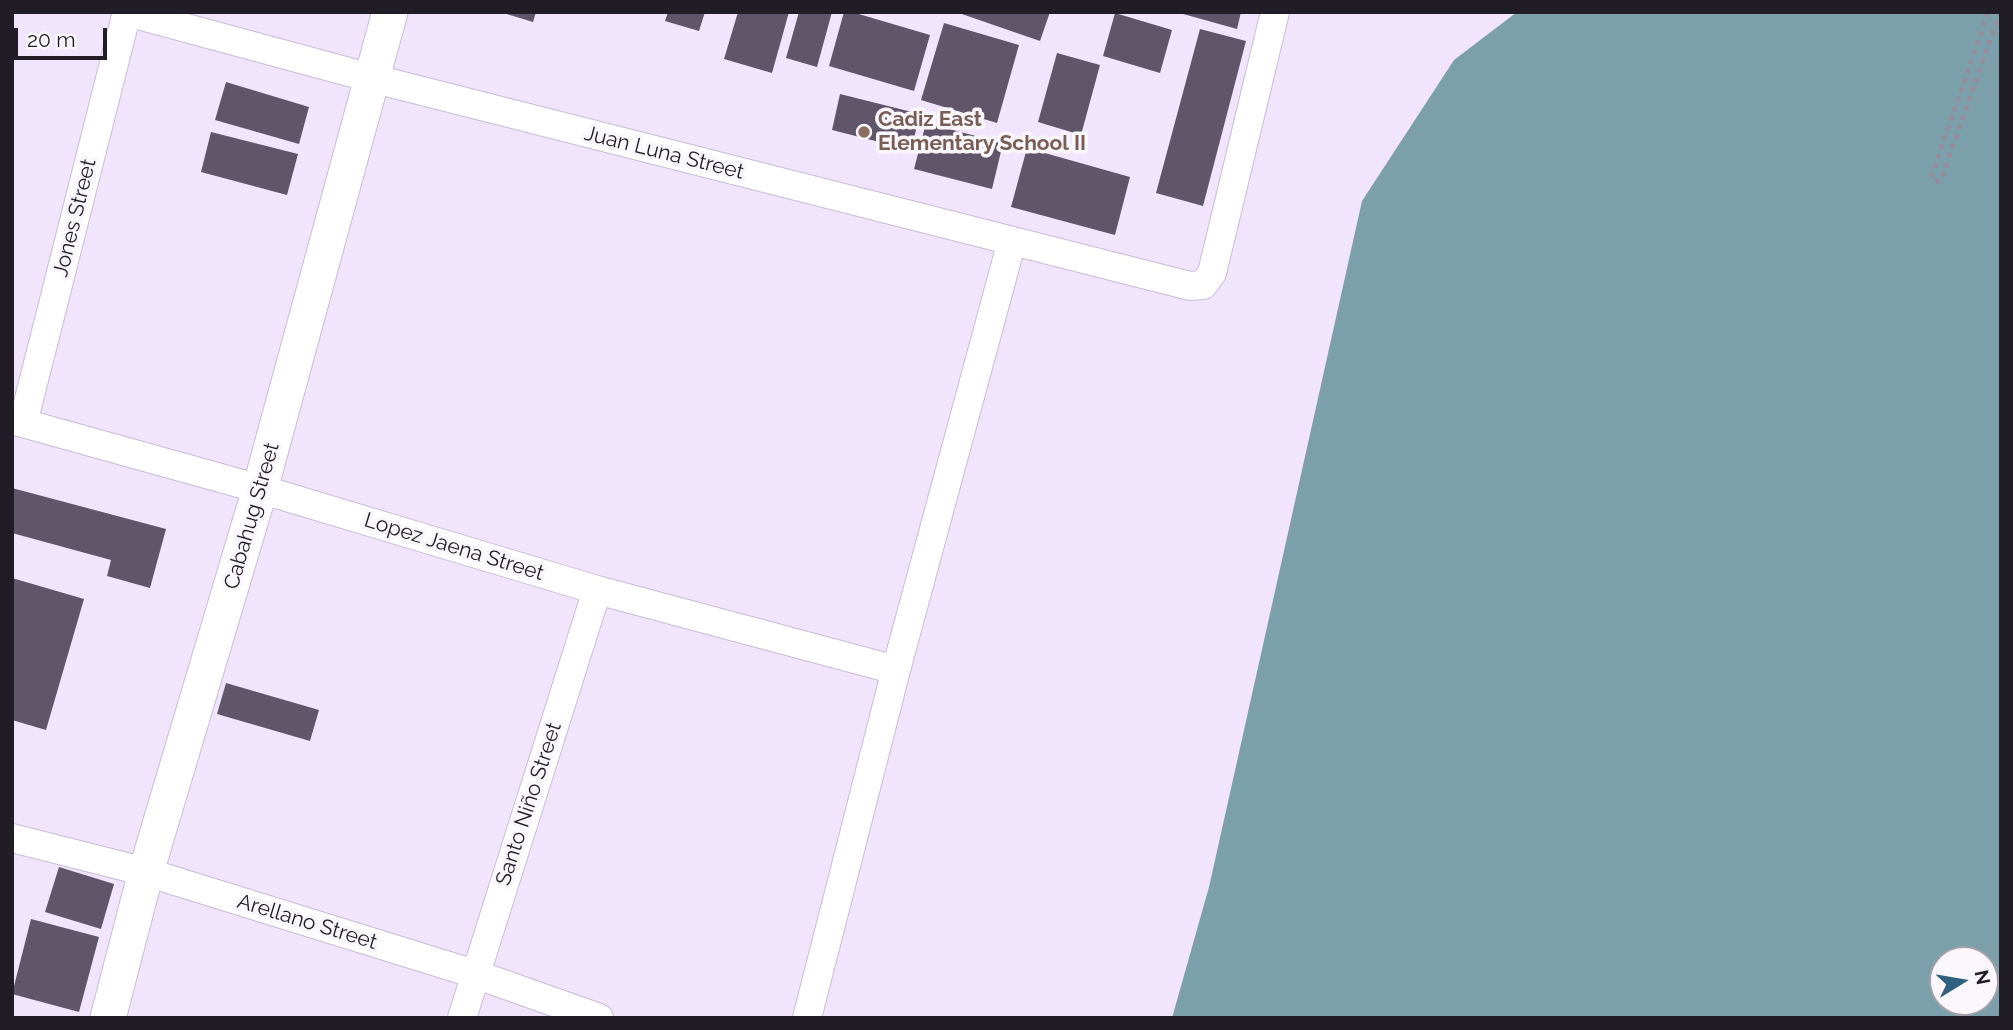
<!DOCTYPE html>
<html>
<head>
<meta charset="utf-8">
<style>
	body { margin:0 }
	#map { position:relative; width:2013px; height:1030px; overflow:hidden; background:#f1e5fd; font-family:Raleway,sans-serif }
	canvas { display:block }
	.frame { position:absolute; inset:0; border:14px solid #211d26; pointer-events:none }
	.north { position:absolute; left:1929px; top:946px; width:70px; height:70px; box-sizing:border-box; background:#f9f7fc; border:2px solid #a3a0a6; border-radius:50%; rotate:79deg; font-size:19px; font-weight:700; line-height:28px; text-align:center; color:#211d26 }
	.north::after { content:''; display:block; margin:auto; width:24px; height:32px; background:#30627f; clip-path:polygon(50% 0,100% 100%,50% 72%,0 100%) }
	.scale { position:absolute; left:14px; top:28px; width:93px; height:32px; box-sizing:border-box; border:4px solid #211d26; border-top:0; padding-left:9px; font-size:21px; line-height:24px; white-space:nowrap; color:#211d26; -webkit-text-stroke:5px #f9f7fc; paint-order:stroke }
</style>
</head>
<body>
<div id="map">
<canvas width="2013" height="1030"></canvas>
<div class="frame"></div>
<div class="north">N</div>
<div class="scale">20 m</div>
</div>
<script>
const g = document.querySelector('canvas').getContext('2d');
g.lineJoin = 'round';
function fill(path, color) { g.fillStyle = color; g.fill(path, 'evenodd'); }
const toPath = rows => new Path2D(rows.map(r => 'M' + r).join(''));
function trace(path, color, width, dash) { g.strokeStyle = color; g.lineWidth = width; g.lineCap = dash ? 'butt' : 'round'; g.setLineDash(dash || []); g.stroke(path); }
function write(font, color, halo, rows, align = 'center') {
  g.font = font + ' Raleway,sans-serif'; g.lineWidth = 7; g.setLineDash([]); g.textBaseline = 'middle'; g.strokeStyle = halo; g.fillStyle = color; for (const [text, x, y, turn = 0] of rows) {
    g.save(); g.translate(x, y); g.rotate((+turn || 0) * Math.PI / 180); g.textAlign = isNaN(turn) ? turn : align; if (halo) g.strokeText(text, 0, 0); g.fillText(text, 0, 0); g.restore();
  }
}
fill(toPath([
	[1517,12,2001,12,2001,1018,1172,1018,1209,887,1362,201,1454,60],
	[1943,960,1985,960,1985,1002,1943,1002]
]), '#7ca0ab');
fill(toPath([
	[500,12,536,12,533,22],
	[668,12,705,12,699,31,665,21],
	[738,12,789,12,772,73,724,59],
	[799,12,832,12,817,67,786,58],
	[844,12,852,12,930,35,914,91,829,66],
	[956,12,1050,12,1040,41],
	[1176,12,1241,12,1237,29],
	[1115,13,1172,30,1160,73,1103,56],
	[944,23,1019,45,997,123,921,100],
	[1200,29,1246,41,1203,206,1156,193],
	[1057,53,1100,65,1081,135,1038,122],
	[226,82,309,107,299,144,215,120],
	[840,94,920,114,911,150,832,130],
	[926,123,1003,143,992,189,914,169],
	[211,132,298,154,287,195,201,172],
	[1027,148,1130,177,1115,235,1011,207],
	[12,488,166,529,150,588,107,576,111,560,12,533],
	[12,578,84,599,46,730,12,720],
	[226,683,319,710,310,741,217,714],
	[59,867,114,884,101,929,45,912],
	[31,919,99,937,79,1012,12,994]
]), '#5f566a');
const minor = toPath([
	[12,420,260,489,597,590,896,670],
	[23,423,127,12,371,78,1190,286,1203,285,1212,273,1275,12],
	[12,838,146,872,475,974,599,1018],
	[462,1018,597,590],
	[807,1018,896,670,1012,241]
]);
const tertiary = toPath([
	[108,1018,146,872,260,489,390,12]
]);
trace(minor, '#c8bdd4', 30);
trace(tertiary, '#c8bdd4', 37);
trace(toPath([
	[1988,12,1932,175,1935,182,1941,180,2000,12]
]), '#958c9e', 4.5, [5, 5]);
trace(minor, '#fff', 28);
trace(tertiary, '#fff', 35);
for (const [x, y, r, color] of [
	[864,132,7,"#8d6e63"]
]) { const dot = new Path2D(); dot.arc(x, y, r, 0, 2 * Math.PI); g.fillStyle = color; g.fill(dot); trace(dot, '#f9f7fc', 2.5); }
write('bold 21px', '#785e54', '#f9f7fc', [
	["Cadiz East",878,120],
	["Elementary School II",878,144]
], 'left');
write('21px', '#211d26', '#f9f7fc', [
	["Juan Luna Street",664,153,14],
	["Jones Street",75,218,-76],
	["Cabahug Street",252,516,-74],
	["Lopez Jaena Street",454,547,17],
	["Santo Niño Street",529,804,-72],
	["Arellano Street",307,922,17]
]);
</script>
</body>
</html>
